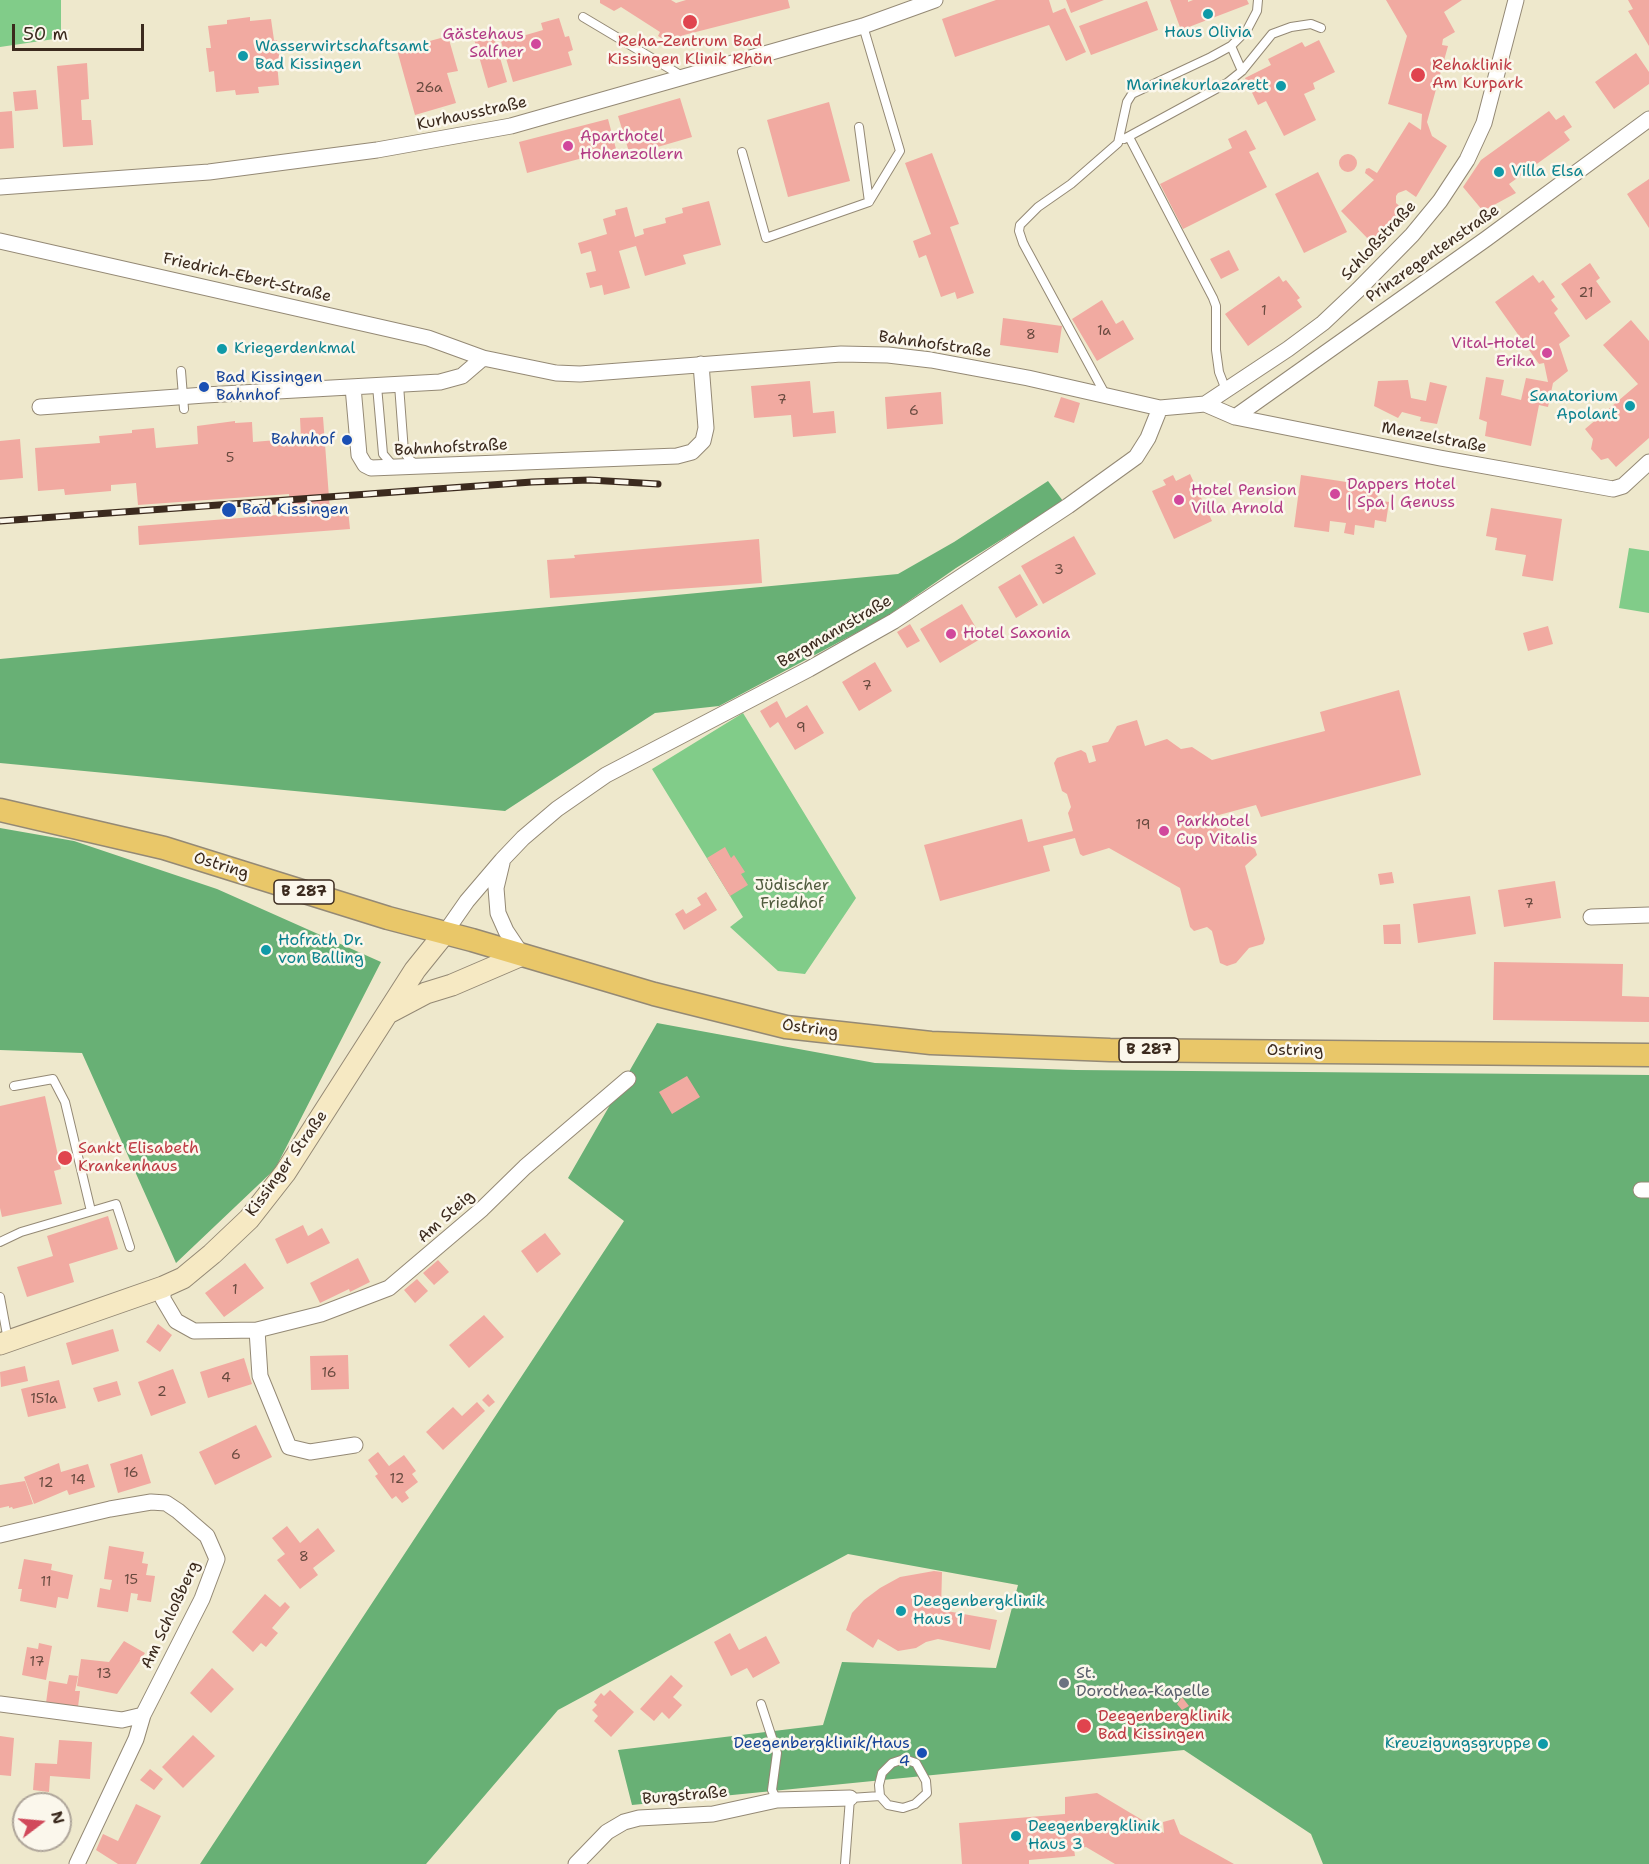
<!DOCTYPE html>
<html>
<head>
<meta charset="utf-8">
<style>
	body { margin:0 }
	#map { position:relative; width:1649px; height:1864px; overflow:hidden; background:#eee8cc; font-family:"Shantell Sans",sans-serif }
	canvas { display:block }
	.north { position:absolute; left:12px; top:1792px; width:60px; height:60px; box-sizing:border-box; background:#fbf7ec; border:2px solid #aea59a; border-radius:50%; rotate:74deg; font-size:16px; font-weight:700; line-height:24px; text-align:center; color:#3b2a1e }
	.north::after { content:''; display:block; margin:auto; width:21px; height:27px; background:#d1495b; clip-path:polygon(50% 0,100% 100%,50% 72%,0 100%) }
	.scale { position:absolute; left:12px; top:24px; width:132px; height:27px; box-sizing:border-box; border:3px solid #3b2a1e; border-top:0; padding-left:8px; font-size:18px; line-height:21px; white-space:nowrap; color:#3b2a1e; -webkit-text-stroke:4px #fbf7ec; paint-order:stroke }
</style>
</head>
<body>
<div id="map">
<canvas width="1649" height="1864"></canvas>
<div class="north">N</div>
<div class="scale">50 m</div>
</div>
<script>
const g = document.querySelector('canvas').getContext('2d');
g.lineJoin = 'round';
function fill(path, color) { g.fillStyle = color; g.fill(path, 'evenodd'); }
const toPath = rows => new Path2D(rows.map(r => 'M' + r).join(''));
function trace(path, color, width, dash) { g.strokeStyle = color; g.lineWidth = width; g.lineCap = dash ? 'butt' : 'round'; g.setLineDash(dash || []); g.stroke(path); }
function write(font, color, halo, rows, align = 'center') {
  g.font = font + ' "Shantell Sans",sans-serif'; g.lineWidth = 5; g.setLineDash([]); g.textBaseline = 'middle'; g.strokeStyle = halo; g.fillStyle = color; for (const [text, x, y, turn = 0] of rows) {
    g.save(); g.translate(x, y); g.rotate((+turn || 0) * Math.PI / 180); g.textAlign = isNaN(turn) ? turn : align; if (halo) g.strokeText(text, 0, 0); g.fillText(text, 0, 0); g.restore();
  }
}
fill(toPath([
	[0,0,61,0,61,38,0,47],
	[1629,548,1649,551,1649,613,1619,608],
	[743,713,856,898,805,974,778,971,730,927,743,917,652,769]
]), '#81cc89');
fill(toPath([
	[1048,481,1063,501,956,568,886,617,719,706,655,713,505,811,0,763,0,659,898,574,954,542],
	[0,828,74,841,217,889,381,962,275,1169,176,1263,82,1053,0,1050],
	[657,1023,875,1063,1076,1070,1649,1075,1649,1864,1323,1864,1311,1834,1184,1750,632,1805,618,1750,823,1725,842,1662,996,1668,1018,1585,848,1554,558,1710,426,1864,200,1864,624,1221,568,1178]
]), '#68b075');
fill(toPath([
	[600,0,671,0,676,3,686,0,788,0,790,8,684,35,685,39,669,43,658,36,660,32,621,7,614,11,600,3],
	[996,0,1049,0,1053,13,1065,8,1086,52,1066,61,1049,25,955,57,942,19],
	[1066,0,1104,0,1071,13],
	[1170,0,1188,0,1188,2,1193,0,1247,0,1249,4,1181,30],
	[1386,0,1462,0,1444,12,1455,32,1443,39,1442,45,1448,46,1427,122,1432,136,1447,146,1416,197,1406,190,1398,193,1396,196,1396,203,1405,211,1372,243,1341,211,1374,180,1365,173,1366,169,1369,168,1377,173,1409,122,1421,130,1422,114,1388,104,1407,36],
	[1628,0,1649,0,1649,46,1628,11,1633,9],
	[1147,1,1158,30,1091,55,1079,26],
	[250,17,250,21,271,19,274,40,277,40,280,63,277,63,279,85,258,87,259,93,236,95,235,90,216,92,214,71,209,72,206,48,211,48,208,26,227,24,227,20],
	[559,18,565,37,569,36,573,50,568,52,572,65,513,82,500,38,518,33,519,37,543,30,541,23],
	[493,33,507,82,488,88,474,39],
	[448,36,458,71,447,73,456,103,415,115,397,50],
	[1319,40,1335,72,1313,83,1315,89,1304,94,1316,120,1284,136,1266,101,1258,105,1245,78,1271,65,1268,59,1302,42,1305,47],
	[1636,53,1649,72,1649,84,1614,109,1595,82],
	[87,63,89,99,81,100,82,120,91,120,93,145,63,147,57,66],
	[36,90,38,109,15,111,13,92],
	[680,98,692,137,630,155,618,116],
	[829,102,850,181,788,197,767,120],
	[12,111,14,148,0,149,0,112],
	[1549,111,1556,120,1564,115,1572,127,1564,132,1570,140,1509,184,1516,193,1483,211,1463,187,1481,160],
	[608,119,616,149,527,173,519,142],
	[1246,130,1256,149,1249,152,1267,187,1183,229,1160,184,1232,148,1228,139],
	[932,153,959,224,950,227,974,293,957,299,955,292,941,297,926,255,919,258,913,241,931,234,905,163],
	'1339 163a9 9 0 1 1 18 0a9 9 0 1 1-18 0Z',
	[1318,172,1347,232,1304,253,1275,194],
	[1649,179,1649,228,1627,194],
	[709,201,721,245,683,255,686,264,645,276,636,246,619,251,630,288,604,295,602,285,590,288,586,273,596,271,591,251,581,254,578,243,607,234,603,219,616,215,615,210,627,207,635,237,644,234,643,229,666,223,665,218,683,213,682,208],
	[1229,250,1239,270,1221,279,1210,259],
	[1590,263,1600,278,1596,281,1611,302,1586,320,1561,284],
	[1533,275,1539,283,1543,280,1555,297,1551,300,1558,309,1554,313,1570,336,1559,344,1568,371,1553,383,1548,407,1539,405,1531,446,1485,436,1487,422,1479,419,1486,377,1504,380,1501,395,1521,400,1526,378,1548,382,1544,363,1539,364,1495,302],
	[1279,276,1283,282,1286,280,1300,298,1297,300,1302,307,1248,346,1225,314],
	[1102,300,1116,324,1123,320,1134,339,1097,361,1072,319],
	[1003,318,1062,326,1058,353,1000,345],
	[1631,320,1649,341,1649,438,1616,467,1608,458,1601,460,1591,449,1593,439,1585,429,1638,384,1603,345],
	[1408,380,1411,398,1426,401,1430,382,1447,386,1437,424,1420,421,1421,417,1402,412,1398,418,1374,406,1378,381],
	[810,381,813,413,834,411,836,433,793,437,791,415,754,418,751,386],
	[941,392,943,424,887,429,885,397],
	[1061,397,1080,403,1074,423,1054,417],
	[323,417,330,511,348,510,350,529,139,545,138,526,290,514,289,494,138,505,136,483,111,485,111,491,65,495,64,489,38,491,35,448,100,443,99,436,132,433,132,430,154,428,156,448,198,444,197,426,235,421,235,423,252,422,253,442,301,438,300,418],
	[20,439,23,478,0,480,0,441],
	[1190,474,1212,521,1174,539,1152,491,1166,485,1163,480,1173,475,1176,481],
	[1301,475,1379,487,1377,500,1389,502,1386,522,1375,520,1374,528,1355,525,1354,535,1344,533,1346,523,1330,521,1329,532,1294,527],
	[1491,508,1562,519,1553,581,1522,576,1526,555,1495,550,1497,538,1486,536],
	[1074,536,1096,574,1043,604,1021,566],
	[759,539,762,583,550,598,547,560,575,558,574,555],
	[1020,574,1038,605,1016,618,998,587],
	[962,604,982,638,940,663,920,629],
	[910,624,920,641,907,648,897,632],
	[1548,626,1553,644,1528,651,1523,633],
	[875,662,892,691,859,711,842,682],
	[1399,690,1421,775,1261,817,1256,805,1204,819,1255,849,1257,855,1245,866,1265,939,1263,944,1249,948,1236,963,1227,966,1220,963,1212,931,1207,927,1194,931,1190,927,1180,888,1109,848,1083,856,1080,854,1075,838,1043,846,1050,871,940,901,924,845,1022,819,1028,842,1073,831,1068,813,1071,807,1067,794,1062,791,1054,763,1057,758,1081,750,1086,753,1089,763,1096,761,1092,746,1108,742,1117,726,1137,720,1145,746,1167,739,1181,749,1192,747,1212,760,1325,731,1320,712],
	[777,701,786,718,807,705,824,733,795,750,778,722,770,728,760,711],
	[725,847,731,858,734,855,745,872,741,874,748,885,730,896,707,858],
	[1392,872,1394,883,1380,885,1378,874],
	[1555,881,1561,918,1504,927,1498,890],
	[706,892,717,910,684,930,675,914,683,909,686,914,701,905,697,898],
	[1470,896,1476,934,1418,943,1413,904],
	[1400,924,1401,944,1384,944,1383,925],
	[1494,962,1623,964,1622,996,1649,997,1649,1022,1493,1020],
	[687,1076,700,1097,672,1114,659,1092],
	[45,1096,61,1169,54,1171,62,1204,2,1217,0,1208,0,1106],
	[108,1216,118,1249,69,1264,74,1282,27,1297,17,1267,53,1256,47,1236],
	[303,1225,308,1236,322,1228,330,1243,287,1264,275,1239],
	[545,1233,561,1254,537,1273,521,1251],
	[358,1258,370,1282,350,1292,349,1289,320,1303,310,1283],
	[438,1260,449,1272,434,1285,423,1273],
	[245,1263,264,1288,224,1317,205,1293],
	[417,1279,428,1291,415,1303,404,1290],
	[484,1315,504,1337,469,1368,449,1345],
	[158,1324,172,1335,160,1352,146,1342],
	[113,1329,119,1351,72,1365,66,1343],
	[348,1355,349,1389,311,1390,310,1356],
	[244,1358,252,1384,208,1398,200,1372],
	[25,1366,28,1381,1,1387,0,1372],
	[173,1369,186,1403,151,1416,138,1382],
	[59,1380,66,1408,28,1417,21,1389],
	[117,1381,121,1395,98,1402,93,1388],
	[488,1394,495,1402,489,1407,482,1400],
	[477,1402,485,1411,443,1450,426,1432,453,1407,462,1416],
	[256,1425,272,1457,215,1485,199,1452],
	[378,1452,389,1466,404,1455,416,1471,412,1474,418,1482,405,1492,409,1498,402,1503,396,1496,392,1499,375,1476,378,1474,368,1460],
	[142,1454,151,1483,118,1493,110,1464],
	[59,1463,61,1472,88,1464,95,1487,69,1495,67,1490,34,1504,24,1477],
	[25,1481,33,1504,13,1509,12,1507,9,1508,9,1506,0,1508,0,1485],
	[287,1526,300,1543,318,1528,335,1551,313,1568,318,1575,300,1589,277,1560,285,1554,272,1538],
	[109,1546,144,1552,142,1563,148,1564,146,1575,155,1576,151,1602,137,1600,138,1594,131,1593,128,1612,97,1607,100,1588,110,1590,112,1580,104,1579],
	[24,1559,52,1564,51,1570,73,1575,68,1599,58,1597,56,1608,20,1601,22,1589,18,1589],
	[934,1571,942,1572,941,1610,997,1620,990,1650,938,1639,926,1642,916,1648,898,1651,878,1639,873,1648,846,1630,852,1613,864,1600,880,1588,900,1577],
	[265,1594,280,1607,285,1602,290,1607,272,1628,278,1633,266,1647,261,1643,253,1652,232,1632],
	[730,1633,739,1650,766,1636,780,1663,753,1678,747,1668,731,1676,714,1642],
	[124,1641,145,1653,117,1694,77,1686,81,1659,109,1662],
	[39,1643,52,1646,46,1680,22,1675,27,1647,38,1649],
	[212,1668,234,1689,211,1713,190,1693],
	[69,1675,78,1676,75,1691,80,1691,78,1707,46,1703,49,1681,67,1684],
	[671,1675,683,1686,673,1697,682,1705,669,1719,662,1712,654,1721,640,1709],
	[610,1690,634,1712,611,1737,594,1721,598,1716,592,1710,597,1705,594,1702,601,1693,604,1696],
	[1182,1697,1189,1706,1182,1710,1177,1704],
	[193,1735,215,1756,183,1788,162,1767],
	[0,1736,14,1738,11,1776,0,1775],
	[59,1740,92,1742,90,1779,50,1776,49,1792,33,1790,35,1763,57,1764],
	[150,1769,163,1779,154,1790,140,1780],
	[1097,1793,1164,1833,1163,1822,1174,1819,1180,1834,1234,1864,1115,1864,1086,1847,1074,1849,1075,1856,1029,1860,1029,1864,962,1864,959,1823,1065,1814,1065,1797],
	[136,1804,161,1816,136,1864,118,1864,96,1850,103,1834,118,1841]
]), '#f1aaa1');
const lane = toPath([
	[583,17,682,76],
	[1231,46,1242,71],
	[859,127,869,202],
	[1129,137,1213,298,1216,306,1216,350,1219,372,1226,390],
	[1124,139,1227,83,1242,71,1272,34,1291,27,1311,24,1321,28],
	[742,152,766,238,869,202,900,151,863,26],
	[181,371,184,409],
	[399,385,404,452,410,460,417,465],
	[377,386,383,454,394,467],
	[1105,394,1023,243,1019,231,1020,225,1038,207,1071,184,1118,143,1127,102,1132,94,1211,57,1231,46,1247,30,1257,11,1258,0],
	[14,1086,53,1079,65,1102,91,1211],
	[0,1242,21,1232,116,1204,130,1247],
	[0,1297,8,1340],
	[761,1704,777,1753,772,1790,777,1800],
	[904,1759,916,1763,926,1781,927,1793,915,1804,903,1808,888,1805,880,1796,879,1785,882,1773,892,1763,904,1759],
	[845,1864,850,1798,880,1796]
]);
const street = toPath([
	[0,187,209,172,377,150,511,126,863,26,935,0],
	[0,241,428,338,483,358,556,373,580,374,841,354,888,355,931,360,1028,378,1160,408,1205,404,1288,349,1323,323,1358,290,1412,235,1440,201,1467,160,1484,123,1516,0],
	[353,387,359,455,365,465,371,468,677,456,692,452,703,441,706,428,701,364],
	[1205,404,1235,417,1440,458,1613,489,1623,486,1649,462],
	[40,407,205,395,440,382,462,376,483,358],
	[1235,417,1486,239,1649,119],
	[502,863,496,888,498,913,506,931,522,955],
	[1591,917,1649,915],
	[444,934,467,901,502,860,523,838,557,809,606,775,809,669,894,621,1068,506,1136,457,1148,438,1160,408],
	[1641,1190,1649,1190],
	[163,1287,163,1299,176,1321,194,1331,257,1330,321,1314,389,1288,482,1209,525,1167,628,1079],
	[257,1330,260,1376,289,1447,310,1452,355,1445],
	[0,1535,110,1509,151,1502,166,1503,178,1511,207,1536,217,1559,202,1599,143,1715,136,1739,77,1864],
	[0,1704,122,1720,143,1715],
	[576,1864,607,1832,624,1822,639,1818,713,1814,777,1800,850,1798]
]);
const secondary = toPath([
	[390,1012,426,993,452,985,522,955],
	[0,1344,163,1287,183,1278,212,1254,249,1219,285,1173,415,970,444,934]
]);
const primary = toPath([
	[0,810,164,848,388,918,472,940,654,994,786,1027,931,1043,1110,1050,1649,1055]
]);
trace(lane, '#948975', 10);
trace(street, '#948975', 17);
trace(secondary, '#948975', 23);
trace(primary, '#948975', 25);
trace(lane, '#fff', 8);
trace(street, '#fff', 15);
trace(secondary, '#f6e9c3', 21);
trace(primary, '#e9c769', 22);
const rail = toPath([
	[0,521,532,482,590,480,658,484]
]);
trace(rail, '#3b2a1e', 7);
trace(rail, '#fbf7ec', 4.5, [14]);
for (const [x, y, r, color] of [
	[1208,14,6,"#0f9aa8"],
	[690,22,8,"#e0444e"],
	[536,44,6,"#d1479c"],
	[243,56,6,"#0f9aa8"],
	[1418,75,8,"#e0444e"],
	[1281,86,6,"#0f9aa8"],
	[568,146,6,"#d1479c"],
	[1499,172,6,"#0f9aa8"],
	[222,349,6,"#0f9aa8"],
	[1547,353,6,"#d1479c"],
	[204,387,6,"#1a4fb4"],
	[1630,406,6,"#0f9aa8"],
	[347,440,6,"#1a4fb4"],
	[1335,494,6,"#d1479c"],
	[1179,500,6,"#d1479c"],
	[229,510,8,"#1a4fb4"],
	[951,634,6,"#d1479c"],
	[1164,831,6,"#d1479c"],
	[266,950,6,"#0f9aa8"],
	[65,1158,8,"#e0444e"],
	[901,1611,6,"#0f9aa8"],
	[1064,1683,6,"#6b7280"],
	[1084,1726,8,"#e0444e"],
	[1543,1744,6,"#0f9aa8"],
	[922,1753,6,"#1a4fb4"],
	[1016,1836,6,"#0f9aa8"]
]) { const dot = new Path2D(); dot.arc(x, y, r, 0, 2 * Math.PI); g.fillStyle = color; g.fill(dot); trace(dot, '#fbf7ec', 2); }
write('14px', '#684a3f', null, [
	["26a",429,88],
	["21",1586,293],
	["1",1264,311],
	["1a",1104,331],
	["8",1031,335],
	["7",782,400],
	["6",914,411],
	["5",230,458],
	["3",1059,570],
	["7",867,686],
	["9",801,728],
	["19",1143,825],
	["7",1529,904],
	["1",235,1290],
	["16",329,1373],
	["4",226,1378],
	["2",162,1392],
	["151a",44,1399],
	["6",236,1455],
	["16",131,1473],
	["12",397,1479],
	["14",78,1480],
	["12",46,1483],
	["8",304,1557],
	["15",131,1580],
	["11",46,1582],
	["17",37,1662],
	["13",104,1674]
]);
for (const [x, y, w] of [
	[304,892,60],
	[1149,1050,60]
]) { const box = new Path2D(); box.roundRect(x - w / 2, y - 12, w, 24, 4.5); g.fillStyle = '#fbf7ec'; g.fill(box); trace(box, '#3b2a1e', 1.5); }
write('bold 15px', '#3b2a1e', null, [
	["B 287",304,892],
	["B 287",1149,1050]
]);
write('16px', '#0d838f', '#fbf7ec', [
	["Haus Olivia",1208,33,"center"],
	["Wasserwirtschaftsamt",255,47],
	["Bad Kissingen",255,65],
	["Marinekurlazarett",1269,86,"right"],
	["Villa Elsa",1511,172],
	["Kriegerdenkmal",234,349],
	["Sanatorium",1618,397,"right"],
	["Apolant",1618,415,"right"],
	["Hofrath Dr.",278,941],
	["von Balling",278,959],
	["Deegenbergklinik",913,1602],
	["Haus 1",913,1620],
	["Kreuzigungsgruppe",1531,1744,"right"],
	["Deegenbergklinik",1028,1827],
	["Haus 3",1028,1845]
], 'left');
write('16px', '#b23c85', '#fbf7ec', [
	["Gästehaus",524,35,"right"],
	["Salfner",524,53,"right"],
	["Aparthotel",580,137],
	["Hohenzollern",580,155],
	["Vital-Hotel",1535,344,"right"],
	["Erika",1535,362,"right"],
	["Dappers Hotel",1347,485],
	["| Spa | Genuss",1347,503],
	["Hotel Pension",1191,491],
	["Villa Arnold",1191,509],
	["Hotel Saxonia",963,634],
	["Parkhotel",1176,822],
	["Cup Vitalis",1176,840]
], 'left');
write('16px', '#be3a42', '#fbf7ec', [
	["Reha-Zentrum Bad",690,42,"center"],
	["Kissingen Klinik Rhön",690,60,"center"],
	["Rehaklinik",1432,66],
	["Am Kurpark",1432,84],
	["Sankt Elisabeth",78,1149],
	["Krankenhaus",78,1167],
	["Deegenbergklinik",1098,1717],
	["Bad Kissingen",1098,1735]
], 'left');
write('16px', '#3b2a1e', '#fbf7ec', [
	["Kurhausstraße",472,114,-12],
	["Schloßstraße",1379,241,-47],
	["Prinzregentenstraße",1433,254,-35],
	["Friedrich-Ebert-Straße",247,278,13],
	["Bahnhofstraße",935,345,8],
	["Menzelstraße",1434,438,11],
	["Bahnhofstraße",451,448,-3],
	["Bergmannstraße",835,632,-30],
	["Ostring",221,866,17],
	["Ostring",810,1029,8],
	["Ostring",1295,1051],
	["Kissinger Straße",287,1164,-54],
	["Am Steig",446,1217,-42],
	["Am Schloßberg",171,1615,-65],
	["Burgstraße",685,1796,-5]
]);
write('16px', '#164399', '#fbf7ec', [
	["Bad Kissingen",216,378],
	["Bahnhof",216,396],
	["Bahnhof",335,440,"right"],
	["Bad Kissingen",242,510],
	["Deegenbergklinik/Haus",910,1744,"right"],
	["4",910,1762,"right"]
], 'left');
write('16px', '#505b3e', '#fbf7ec', [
	["Jüdischer",792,886],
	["Friedhof",792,904]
]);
write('16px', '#5b616d', '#fbf7ec', [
	["St.",1076,1674],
	["Dorothea-Kapelle",1076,1692]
], 'left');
</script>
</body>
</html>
